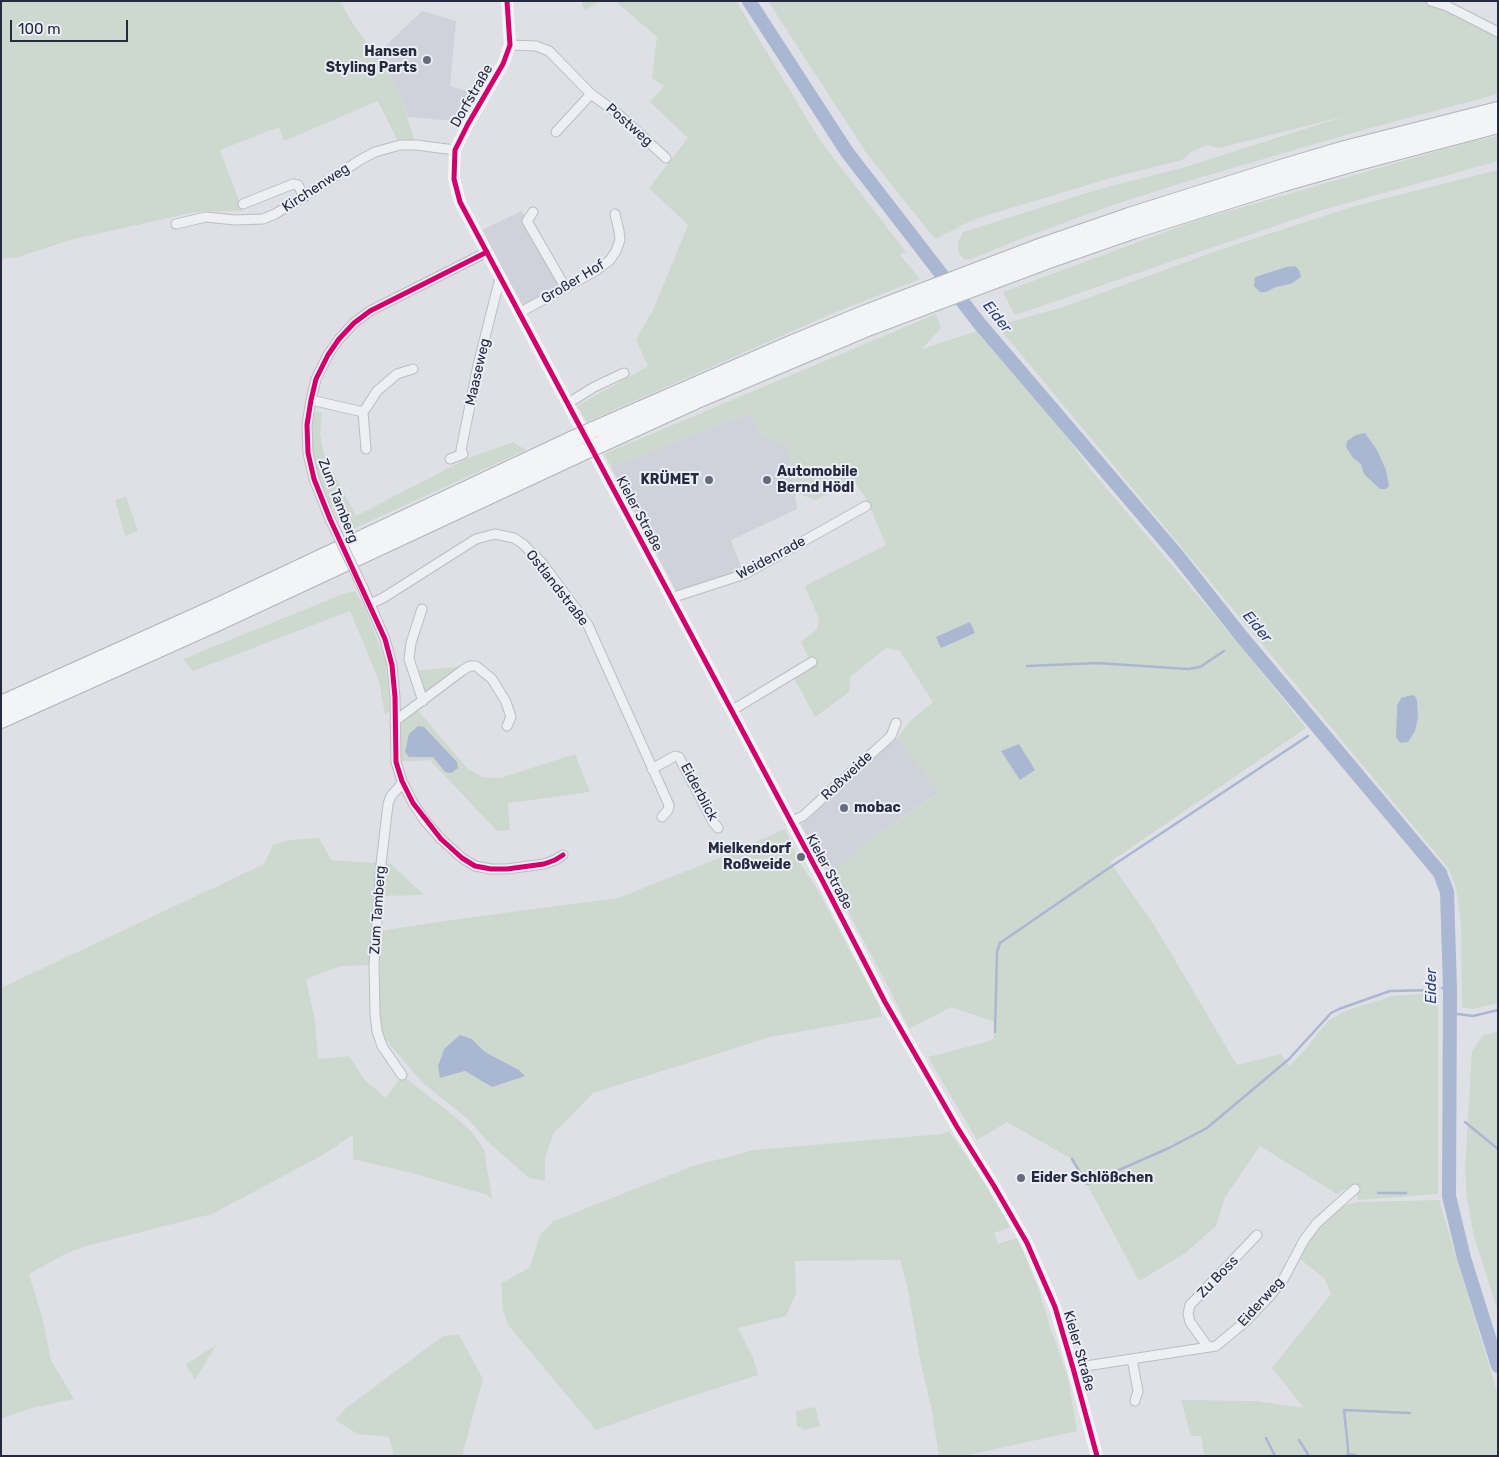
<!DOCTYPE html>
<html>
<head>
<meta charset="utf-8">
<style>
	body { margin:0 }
	#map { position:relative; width:1499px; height:1457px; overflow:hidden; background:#dfe0e5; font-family:Rubik,sans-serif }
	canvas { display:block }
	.frame { position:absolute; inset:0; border:2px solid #252a3f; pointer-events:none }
	.scale { position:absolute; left:10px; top:20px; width:118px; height:22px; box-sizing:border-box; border:2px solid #252a3f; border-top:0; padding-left:6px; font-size:15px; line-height:18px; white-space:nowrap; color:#252a3f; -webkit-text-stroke:4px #eceef5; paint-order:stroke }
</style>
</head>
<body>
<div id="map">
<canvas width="1499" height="1457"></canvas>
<div class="frame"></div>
<div class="scale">100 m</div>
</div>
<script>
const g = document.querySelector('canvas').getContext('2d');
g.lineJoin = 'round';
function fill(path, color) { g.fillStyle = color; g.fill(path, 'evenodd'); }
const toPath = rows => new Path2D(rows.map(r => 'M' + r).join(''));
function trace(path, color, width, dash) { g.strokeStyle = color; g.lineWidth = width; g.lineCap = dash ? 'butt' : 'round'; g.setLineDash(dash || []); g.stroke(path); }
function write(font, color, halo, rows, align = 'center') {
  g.font = font + ' Rubik,sans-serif'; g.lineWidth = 4; g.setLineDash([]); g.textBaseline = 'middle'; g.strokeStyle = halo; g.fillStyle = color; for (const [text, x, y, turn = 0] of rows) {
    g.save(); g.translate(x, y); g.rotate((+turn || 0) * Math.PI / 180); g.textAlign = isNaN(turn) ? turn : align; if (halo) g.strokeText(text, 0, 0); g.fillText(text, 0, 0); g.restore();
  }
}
fill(toPath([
	[422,11,456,21,450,86,480,95,464,122,408,117,400,94,376,55],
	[522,211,528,224,562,286,524,309,482,230],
	[751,413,761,436,788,446,797,509,731,540,743,572,722,580,676,591,611,467],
	[897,738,940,792,865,842,830,877,801,825]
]), '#cfd1db');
fill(toPath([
	[1,1,340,1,351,21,376,55,400,94,415,142,398,141,378,101,284,141,279,127,220,150,243,211,195,212,70,240,18,257,1,259],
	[581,1,601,1,584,10],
	[615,1,736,1,819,139,906,252,900,255,920,279,836,312,587,422,577,406,648,366,636,340,654,308,688,225,649,188,688,138,650,102,664,86,652,78,657,37],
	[768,1,1443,1,1498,32,1498,94,1363,130,1188,181,1107,207,1018,240,974,258,965,260,959,253,958,243,963,232,1103,188,1182,168,1346,116,1219,148,1207,145,1191,152,1182,160,1114,177,975,219,935,239,867,154],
	[1498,136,1498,161,1319,211,1015,315,1003,292,1198,220,1473,141],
	[1498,170,1498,1003,1473,1009,1462,1007,1461,924,1456,887,1448,868,991,318,1000,319,1011,322,1017,320,1066,306,1222,249,1355,206],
	[1286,267,1301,277,1291,284,1276,287,1266,292,1255,277],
	[1410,695,1415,696,1417,700,1418,717,1405,743,1402,743,1398,742,1396,713,1397,706,1405,696],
	[936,314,941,328,922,349,977,331,1059,426,1090,469,1243,649,1306,728,1110,862,1156,928,1237,1065,1281,1054,1289,1066,1303,1052,1328,1021,1345,1011,1393,996,1438,993,1438,1194,1358,1200,1354,1184,1337,1194,1260,1146,1225,1197,1216,1226,1184,1254,1139,1281,1087,1184,1072,1159,1007,1122,977,1140,928,1057,990,1041,994,1038,995,1022,951,1007,909,1029,890,990,837,891,839,889,832,875,865,842,939,793,897,738,909,722,933,702,900,651,886,648,850,677,849,692,815,717,793,676,810,660,801,642,817,629,819,619,805,586,886,545,866,498,854,482,815,500,795,492,788,446,761,436,751,413,611,467,604,454],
	[313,411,322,413,320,434,324,455,356,516,466,459,513,442,526,450,353,529,339,522,322,486,314,460,312,436],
	[126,497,138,531,125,536,115,500],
	[355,591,365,608,386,662,390,711,385,715,379,681,350,611,193,671,183,659,343,594],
	[470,666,423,701,412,671],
	[415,707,467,768,482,777,501,778,575,754,590,792,508,803,510,830,497,831,430,760,396,762,395,721],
	[424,727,445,772,433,757,409,757],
	[785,829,799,861,817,889,879,1005,882,1017,770,1037,593,1093,554,1133,545,1157,545,1181,529,1178,487,1141,469,1120,423,1083,383,1037,380,1026,380,931,451,920,618,898,727,855],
	[472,1039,485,1052,519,1070,492,1087,465,1071,441,1078,438,1066,444,1049],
	[319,838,331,860,391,864,424,895,379,896,374,965,341,966,306,979,315,1021,318,1059,349,1056,365,1080,386,1098,402,1075,460,1121,473,1133,484,1150,492,1199,487,1195,412,1173,353,1159,353,1135,321,1156,212,1214,86,1246,65,1254,29,1274,42,1317,51,1360,74,1399,32,1408,1,1419,1,988,264,864,273,845,289,840],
	[1498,1031,1498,1312,1474,1236,1467,1199,1465,1170,1472,1051,1482,1036],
	[949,1131,978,1173,1011,1227,994,1233,998,1244,1017,1238,1028,1263,1040,1293,1050,1327,1068,1378,1077,1431,964,1456,939,1456,931,1407,921,1364,907,1285,900,1260,795,1261,796,1294,786,1316,738,1328,753,1357,758,1375,680,1400,596,1430,509,1326,503,1311,501,1282,506,1281,529,1268,541,1234,554,1221,693,1166,754,1150,941,1134],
	[1439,1200,1498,1395,1498,1456,1204,1456,1201,1436,1191,1436,1181,1400,1256,1401,1304,1408,1272,1368,1331,1294,1324,1278,1300,1259,1313,1235,1338,1208,1357,1202],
	[459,1335,483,1379,462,1456,394,1456,389,1437,358,1434,335,1420,346,1408,443,1336],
	[216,1345,195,1380,186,1364],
	[815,1407,820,1426,805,1430,797,1426,796,1411]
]), '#cdd8cf');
fill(toPath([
	[1295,266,1299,270,1301,277,1291,284,1276,287,1266,292,1260,292,1254,286,1255,277,1286,267],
	[1365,433,1377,450,1386,470,1389,486,1386,489,1380,489,1364,474,1361,464,1353,458,1346,447,1347,441,1356,435],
	[970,622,975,633,941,648,936,637],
	[1411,695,1415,696,1417,700,1418,717,1415,731,1408,742,1402,743,1399,742,1396,737,1397,706,1401,698],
	[418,726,424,727,457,762,458,768,451,773,445,772,433,757,409,757,405,752,409,734],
	[1019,744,1035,770,1020,780,1001,751],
	[460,1035,472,1039,485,1052,519,1070,525,1076,492,1087,465,1071,440,1078,438,1066,444,1049]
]), '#aab7d3');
trace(toPath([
	[1027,666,1097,663,1188,669,1200,667,1224,651],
	[1442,988,1450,989],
	[1450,1013,1473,1016,1498,1010],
	[995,1032,997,952,1000,943,1109,868,1308,736],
	[1465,1122,1498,1149],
	[1072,1159,1087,1184,1169,1148,1207,1128,1289,1059,1331,1013,1339,1009,1390,991,1434,990],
	[1378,1193,1406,1193],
	[1266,1438,1275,1456],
	[1299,1440,1309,1456],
	[1348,1454,1358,1456],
	[1348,1456,1348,1448,1344,1410,1410,1413]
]), '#aab7d3', 2.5);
trace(toPath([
	[749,1,847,152,979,323,1177,555,1242,637,1440,873,1447,892,1450,989,1449,1196,1464,1258,1498,1366]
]), '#aab7d3', 14);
const street = toPath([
	[1431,1,1447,6,1498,32],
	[510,45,536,46,549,51,591,94,617,113,666,158],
	[556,132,591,94],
	[243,204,293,184,298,185,304,197],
	[533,212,527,221,565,287],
	[176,224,206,217,235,220,263,219,275,214,308,194,360,160,375,152,400,145,416,145,455,150],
	[519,313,597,270,610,260,616,251,620,240,619,231,615,214],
	[311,400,363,412],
	[567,404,594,387,624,373],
	[366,449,363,412,368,405,377,391,397,374,413,369],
	[450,459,463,454,461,450,478,365,500,278],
	[330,519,314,479,308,453,307,425,311,400,316,379,328,355,339,339,354,323,370,311,487,252],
	[363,588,385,639,392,665,395,697,396,762,402,781,413,803,425,821,441,839,462,858,475,866,491,869,507,869,544,864,555,860,563,855],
	[671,598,745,574,866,506],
	[370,604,383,598,476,539,495,534,514,538,523,544,542,563,588,625,669,805,668,810,662,817],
	[422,609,411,643,409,659,423,701],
	[731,711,812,662],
	[395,721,463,670,470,666,476,666,492,679,506,702,511,717,507,726],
	[652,769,675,756,679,757,713,822,718,828],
	[402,781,400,786,391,796,388,804,381,864,374,965,375,1014,377,1031,382,1046,402,1075],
	[790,822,803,816,891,736,896,723],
	[1208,1347,1190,1322,1188,1314,1190,1305,1257,1235],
	[1132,1359,1138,1391,1135,1401],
	[1073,1368,1216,1346,1245,1322,1269,1297,1284,1278,1304,1240,1317,1223,1355,1189]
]);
const highway = toPath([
	[593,430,788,345,866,313,1042,246,1129,216,1281,168,1345,149,1498,110],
	[601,444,695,401,870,327,1046,261,1135,230,1284,183,1354,163,1498,125],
	[1,704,214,608,573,439],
	[1,720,217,623,581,453]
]);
trace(street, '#bcbdc3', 11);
trace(highway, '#b1b3ba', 18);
trace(street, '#eeeff2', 9);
trace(toPath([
	[507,1,510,45,503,64,468,124,455,150,454,179,460,202,820,876,885,1002,957,1127,994,1186,1027,1243,1055,1307,1073,1368,1097,1456]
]), '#f3f4f5', 12);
trace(highway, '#f3f4f5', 16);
const streetBridge = toPath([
	[330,519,363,588]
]);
const highwayBridge = toPath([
	[573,439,593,430],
	[581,453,601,444]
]);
trace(streetBridge, '#bcbdc3', 11, []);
trace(highwayBridge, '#b1b3ba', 18, []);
trace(streetBridge, '#eeeff2', 9);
trace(highwayBridge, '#f3f4f5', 16);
trace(toPath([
	[507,1,510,45,503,64,468,124,455,150,454,179,460,202,820,876,885,1002,957,1127,994,1186,1027,1243,1055,1307,1073,1368,1097,1456],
	[487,252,370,311,354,323,339,339,328,355,316,379,311,400,307,425,308,453,314,479,330,519,385,639,392,665,395,697,396,762,402,781,413,803,441,839,462,858,475,866,491,869,507,869,544,864,555,860,563,855]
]), '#d6006c', 5);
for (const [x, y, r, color] of [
	[427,60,5,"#666a79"],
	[709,480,5,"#666a79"],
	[767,480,5,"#666a79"],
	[844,808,5,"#666a79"],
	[801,857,5,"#666a79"],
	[1021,1178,5,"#666a79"]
]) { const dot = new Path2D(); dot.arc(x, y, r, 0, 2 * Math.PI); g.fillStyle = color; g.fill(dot); trace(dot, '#eceef5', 2); }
write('bold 14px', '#252a3f', '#eceef5', [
	["Hansen",417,52],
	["Styling Parts",417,68],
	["Automobile",777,472,"left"],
	["Bernd Hödl",777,488,"left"],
	["KRÜMET",699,480],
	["mobac",854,808,"left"],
	["Mielkendorf",791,849],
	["Roßweide",791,865],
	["Eider Schlößchen",1031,1178,"left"]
], 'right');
write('14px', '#252a3f', '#eceef5', [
	["Dorfstraße",472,96,-60],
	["Postweg",629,125,41],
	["Kirchenweg",316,188,-33],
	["Großer Hof",573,282,-31],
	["Maaseweg",478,372,-77],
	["Zum Tamberg",338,501,69],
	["Kieler Straße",639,514,62],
	["Weidenrade",771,558,-28],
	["Ostlandstraße",557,588,52],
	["Roßweide",847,776,-43],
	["Eiderblick",699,792,62],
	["Kieler Straße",829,872,62],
	["Zum Tamberg",378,910,-86],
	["Zu Boss",1218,1277,-46],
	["Eiderweg",1261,1302,-48],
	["Kieler Straße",1079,1351,74]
]);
write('italic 15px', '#2c4176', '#eceef5', [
	["Eider",997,317,51],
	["Eider",1257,627,50],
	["Eider",1432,986,-90]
]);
</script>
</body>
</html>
